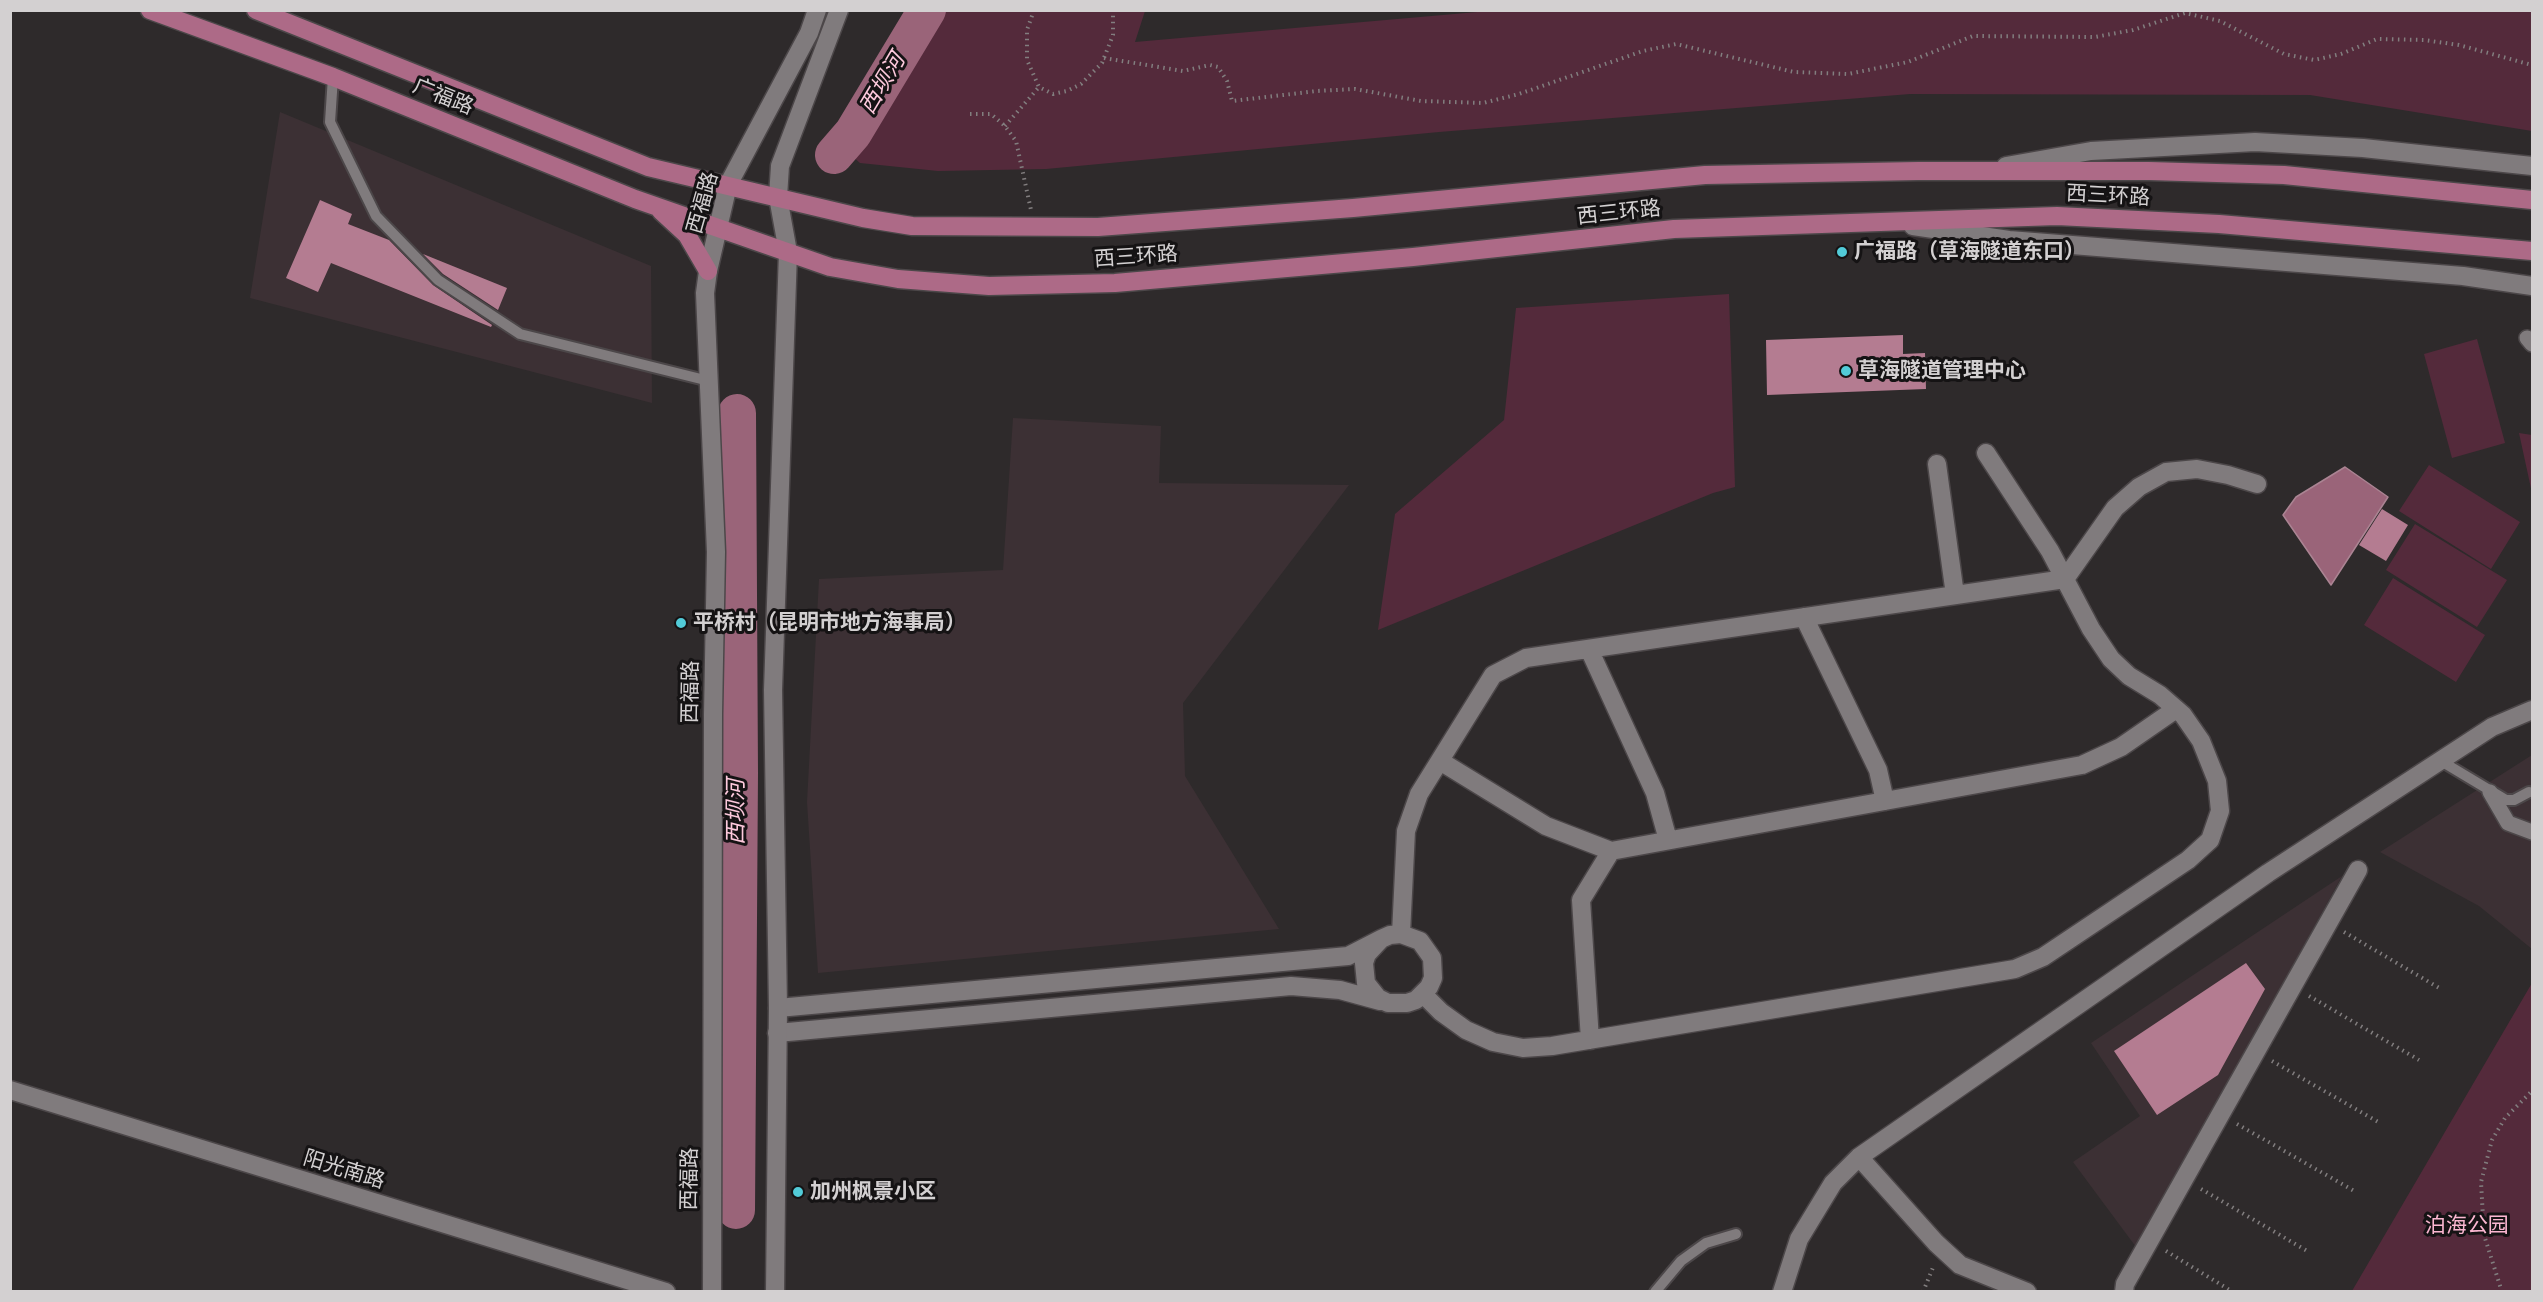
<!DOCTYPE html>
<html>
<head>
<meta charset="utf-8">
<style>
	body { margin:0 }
	#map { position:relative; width:2543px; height:1302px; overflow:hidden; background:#2e2a2b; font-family:Rubik,sans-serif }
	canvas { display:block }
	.frame { position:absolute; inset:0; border:12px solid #d3d0d1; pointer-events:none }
</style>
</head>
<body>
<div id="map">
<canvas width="2543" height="1302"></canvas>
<div class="frame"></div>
</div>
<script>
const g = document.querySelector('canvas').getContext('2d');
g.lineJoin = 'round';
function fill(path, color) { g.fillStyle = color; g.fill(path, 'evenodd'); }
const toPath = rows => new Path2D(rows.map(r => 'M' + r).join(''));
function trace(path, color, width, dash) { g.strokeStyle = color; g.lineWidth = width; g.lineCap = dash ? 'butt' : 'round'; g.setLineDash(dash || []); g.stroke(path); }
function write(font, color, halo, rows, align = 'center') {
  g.font = font + ' Rubik,"Noto Sans SC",sans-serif'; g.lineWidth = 6; g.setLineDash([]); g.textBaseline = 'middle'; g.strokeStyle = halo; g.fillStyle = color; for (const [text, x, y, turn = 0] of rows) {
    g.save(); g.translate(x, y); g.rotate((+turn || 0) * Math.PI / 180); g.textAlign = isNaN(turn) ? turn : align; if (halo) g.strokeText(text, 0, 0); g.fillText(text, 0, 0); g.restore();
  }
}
fill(toPath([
	[280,112,651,266,652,403,250,298],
	[1013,418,1161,426,1159,483,1349,485,1183,703,1185,776,1279,929,818,973,807,802,819,579,1003,570],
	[2532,755,2532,949,2479,906,2380,852],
	[2342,876,2180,1172,2136,1247,2073,1162,2140,1116,2091,1043]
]), '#3c3034');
fill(toPath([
	[1500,10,2532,11,2532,131,2310,95,1910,94,1439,132,1046,169,938,171,860,163,852,156,933,31,943,11,1145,11,1135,42],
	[1729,294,1735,487,1713,493,1378,630,1395,514,1504,420,1516,308],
	[2477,339,2505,443,2452,458,2424,354],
	[2519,433,2532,435,2532,493],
	[2429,465,2520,522,2491,569,2399,511],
	[2415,524,2507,580,2477,627,2386,570],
	[2393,578,2485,635,2456,682,2364,625],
	[2532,983,2532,1291,2352,1291]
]), '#542a3b');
const water = toPath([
	[2345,467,2388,497,2331,585,2283,515,2296,497,2345,467]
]);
fill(water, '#9a6479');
trace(water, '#ab8493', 1.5);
trace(toPath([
	[834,155,853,133,927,10],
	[736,1210,739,773,737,413]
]), '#9a6479', 38);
fill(toPath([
	[320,200,352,214,348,224,389,240,433,285,492,325,491,327,331,263,318,292,286,278],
	[423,254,507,288,498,310,443,274],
	[1903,335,1903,354,1925,353,1926,389,1767,395,1766,340],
	[2382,509,2408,525,2386,561,2359,545],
	[2246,963,2265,989,2218,1075,2157,1115,2114,1051]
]), '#b47c91');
const service = toPath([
	[333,77,330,122,376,216,438,280,520,334,709,381],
	[2441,761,2506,800,2514,800,2529,792],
	[1655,1292,1681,1261,1706,1243,1736,1234]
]);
const pedestrian = toPath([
	[2527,338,2532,344],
	[2490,792,2508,823,2532,832]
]);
const minor = toPath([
	[2006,166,2091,151,2255,142,2363,148,2532,166],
	[1913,226,2009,240,2463,276,2532,286],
	[1937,464,1955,595],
	[1804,617,1878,770,1885,801],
	[1589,649,1655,793,1668,840],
	[1440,761,1546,826,1611,851,2082,765,2121,747,2176,709],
	[1401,934,1406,831,1419,794,1493,675,1526,658,2065,579,2115,508,2139,487,2166,472,2197,469,2228,475,2257,484],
	[1423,994,1441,1012,1466,1030,1493,1042,1523,1048,1552,1046,2015,969,2043,957,2188,860,2210,840,2220,811,2217,781,2201,741,2183,715,2160,695,2129,676,2111,659,2091,629,2050,551,1986,453],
	[778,1008,1348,956,1381,939,1390,935,1401,934,1420,941,1432,958,1433,978,1429,987,1416,1000,1407,1003,1388,1003,1378,998,1366,983,1364,963,1367,954,1381,939],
	[777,1033,1291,986,1340,990,1380,1001],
	[1590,1040,1581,900,1611,851],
	[1859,1157,1936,1243,1960,1265,2027,1292],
	[1782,1292,1799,1239,1833,1183,1859,1157,2268,873,2492,727,2532,710],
	[2124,1292,2125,1284,2358,870]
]);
const tertiary = toPath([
	[10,1090,666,1292]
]);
const secondary = toPath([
	[712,1292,713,714,716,552,705,293,708,271,728,185,809,33,817,10],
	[775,1292,778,1008,773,690,788,252,778,197,780,166,839,10]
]);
const primary = toPath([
	[150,10,333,77,635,199,830,267,898,279,989,286,1115,283,1413,257,1674,229,2057,216,2219,224,2532,251],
	[256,10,648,167,863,218,912,226,1098,227,1353,208,1705,175,1918,171,2149,171,2284,175,2532,200],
	[661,211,687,235,708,271]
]);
trace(service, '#4c4749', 14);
trace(pedestrian, '#4c4749', 18);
trace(minor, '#4c4749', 21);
trace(tertiary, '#4c4749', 21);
trace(secondary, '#4c4749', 21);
trace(primary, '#4c4749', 21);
trace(toPath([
	[1034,10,1027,30,1027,60,1039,87,1053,94,1067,91,1081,84,1102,63,1113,35,1113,10],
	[1104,58,1183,71,1210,65,1218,67,1227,81,1232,101,1317,91,1355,89,1421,101,1483,103,1519,94,1643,51,1676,44,1794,72,1848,74,1908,62,1973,36,2095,37,2133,30,2185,13,2220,21,2284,54,2314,60,2341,54,2377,39,2424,40,2459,45,2532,65],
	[970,114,991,114,1005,126,1016,141,1031,210],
	[1005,126,1039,87],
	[2344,932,2441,989],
	[2309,996,2419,1060],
	[2272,1061,2380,1123],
	[2237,1124,2356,1192],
	[2201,1189,2309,1252],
	[2166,1251,2233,1292],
	[1923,1292,1934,1265],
	[2502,1292,2484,1235,2481,1182,2492,1140,2505,1118,2532,1091]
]), '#827e7f', 4, [1.5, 4.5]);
trace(service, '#807b7d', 10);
trace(pedestrian, '#807b7d', 15);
trace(minor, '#807b7d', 18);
trace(tertiary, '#807b7d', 18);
trace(secondary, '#807b7d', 18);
trace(primary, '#ad6a87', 18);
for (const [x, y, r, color] of [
	[1842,252,6,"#52cbd8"],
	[1846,371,6,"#52cbd8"],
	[681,623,6,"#52cbd8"],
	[798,1192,6,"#52cbd8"]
]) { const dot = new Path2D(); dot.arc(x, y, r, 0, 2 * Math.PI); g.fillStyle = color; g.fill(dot); trace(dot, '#151314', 2); }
write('21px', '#d3d0d1', '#151314', [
	["广福路",443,97,22],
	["西三环路",2108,196,3],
	["西福路",703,203,-74],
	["西三环路",1619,213,-6],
	["西三环路",1136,257,-4],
	["西福路",691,692,-89],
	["阳光南路",344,1170,17],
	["西福路",690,1179,-89]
]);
write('bold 21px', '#d3d0d1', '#151314', [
	["广福路（草海隧道东口）",1854,252],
	["草海隧道管理中心",1858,371],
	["平桥村（昆明市地方海事局）",693,623],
	["加州枫景小区",810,1192]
], 'left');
write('21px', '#fbb7d1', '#151314', [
	["泊海公园",2467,1226]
]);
write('italic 22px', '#fecadd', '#151314', [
	["西坝河",883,84,-59],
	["西坝河",737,812,-90]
]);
</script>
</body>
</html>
